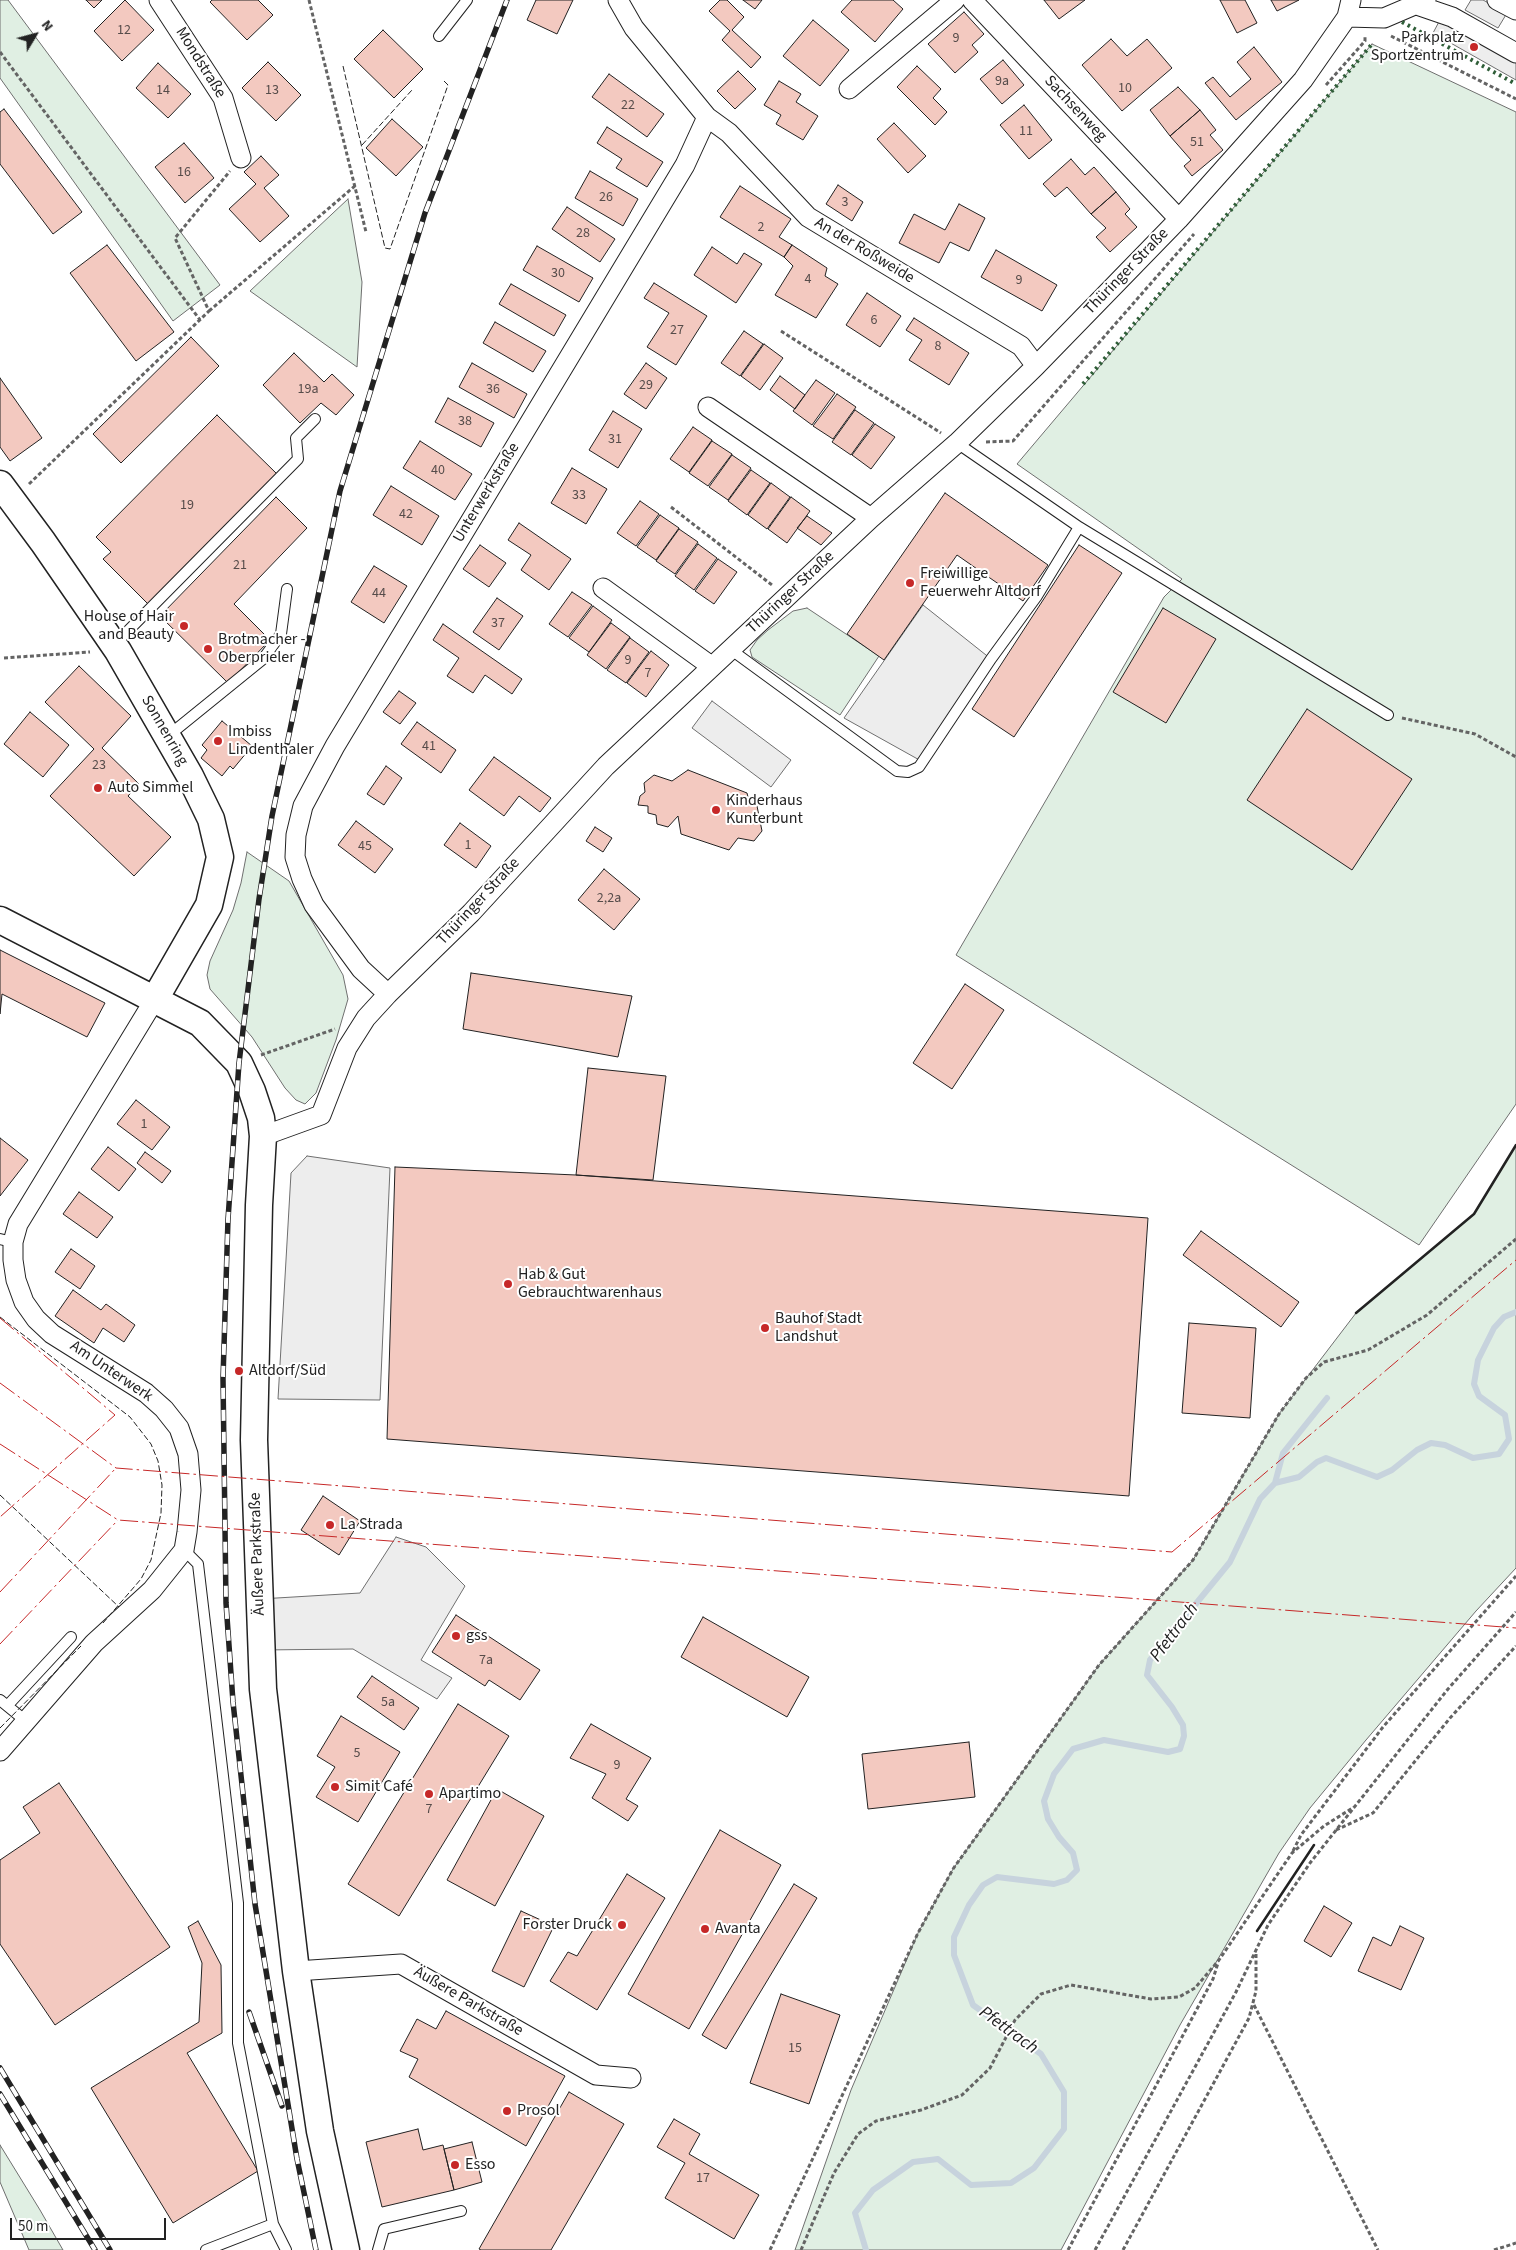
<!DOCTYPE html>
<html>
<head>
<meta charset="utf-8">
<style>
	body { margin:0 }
	#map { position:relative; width:1516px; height:2250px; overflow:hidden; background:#fff; font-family:"Source Sans 3",sans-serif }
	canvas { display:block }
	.north { position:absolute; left:10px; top:10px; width:50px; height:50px; -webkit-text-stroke:4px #fff; paint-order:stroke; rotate:53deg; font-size:14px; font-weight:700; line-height:20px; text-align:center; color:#222 }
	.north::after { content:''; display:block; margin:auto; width:18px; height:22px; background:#222; clip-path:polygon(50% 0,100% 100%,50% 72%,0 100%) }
	.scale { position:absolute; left:10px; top:2218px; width:156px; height:22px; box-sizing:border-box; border:2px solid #222; border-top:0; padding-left:6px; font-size:15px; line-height:18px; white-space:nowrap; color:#222; -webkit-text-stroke:4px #fff; paint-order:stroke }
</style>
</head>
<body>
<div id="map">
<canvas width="1516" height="2250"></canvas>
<div class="north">N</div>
<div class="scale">50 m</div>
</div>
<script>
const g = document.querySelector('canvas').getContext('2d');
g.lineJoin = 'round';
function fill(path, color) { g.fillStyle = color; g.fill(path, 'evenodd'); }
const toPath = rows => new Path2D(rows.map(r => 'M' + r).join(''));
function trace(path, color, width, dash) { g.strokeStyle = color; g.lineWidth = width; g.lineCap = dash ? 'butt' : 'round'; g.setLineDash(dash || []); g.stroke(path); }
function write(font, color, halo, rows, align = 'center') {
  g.font = font + ' "Source Sans 3",sans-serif'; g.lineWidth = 4; g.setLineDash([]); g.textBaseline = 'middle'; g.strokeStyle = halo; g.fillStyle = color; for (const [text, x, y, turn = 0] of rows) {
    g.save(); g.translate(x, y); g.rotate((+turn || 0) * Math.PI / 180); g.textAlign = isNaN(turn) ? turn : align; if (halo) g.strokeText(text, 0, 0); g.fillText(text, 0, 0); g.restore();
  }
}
const green = toPath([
	[0,0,8,0,220,285,173,321,0,78,0,0],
	[1372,44,1516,112,1516,1104,1419,1245,956,955,1164,597,1182,579,1017,464,1372,44],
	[348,199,362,282,357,367,250,291,348,199],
	[807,608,879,656,840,715,752,657,750,650,757,640,768,630,793,611,807,608],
	[247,852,289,881,343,975,348,999,336,1040,316,1093,305,1104,296,1100,285,1088,252,1037,210,989,207,975,210,961,233,910,241,883,247,852],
	[1516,1145,1516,1568,1476,1611,1366,1740,1310,1808,1279,1853,1180,2025,1061,2250,795,2250,851,2090,918,1933,953,1869,1099,1665,1193,1560,1279,1414,1356,1313,1474,1214,1516,1145],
	[0,2145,40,2210,63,2250,29,2250,0,2182,0,2145]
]);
fill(green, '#e0efe3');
trace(green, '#6f6f6f', 1);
const parking = toPath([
	[1471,0,1483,0,1507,13,1498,28,1465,10,1471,0],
	[1441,18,1516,60,1516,80,1433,33,1441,18],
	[923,605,991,659,923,762,844,718,923,605],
	[712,701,791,760,771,787,692,728,712,701],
	[307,1156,390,1168,380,1400,278,1399,291,1173,307,1156],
	[396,1537,426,1547,465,1586,421,1660,452,1678,437,1699,353,1649,261,1650,260,1599,360,1593,396,1537]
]);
fill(parking, '#ededed');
trace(parking, '#6f6f6f', 1);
trace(toPath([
	[1275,1483,1283,1453,1327,1398],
	[866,2250,855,2213,873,2190,913,2162,938,2159,971,2185,1011,2183,1034,2168,1064,2129,1064,2092,1041,2054,973,2005,954,1955,954,1937,969,1905,983,1885,997,1877,1054,1884,1067,1880,1077,1870,1073,1853,1059,1837,1048,1819,1044,1801,1054,1774,1073,1749,1104,1740,1168,1752,1180,1749,1184,1736,1183,1725,1172,1707,1147,1675,1150,1660,1230,1562,1260,1499,1275,1483,1299,1477,1317,1462,1326,1458,1377,1477,1392,1470,1417,1450,1431,1443,1445,1445,1473,1458,1499,1454,1509,1439,1505,1415,1479,1396,1474,1384,1478,1360,1494,1328,1504,1317,1516,1312]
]), '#c7d3dd', 6);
const building = toPath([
	[86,0,102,0,94,8,86,0],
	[125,0,154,30,122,61,94,31,125,0],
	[212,0,258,0,273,15,247,40,210,2,212,0],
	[536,0,573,0,557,34,527,20,536,0],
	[720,0,727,0,744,17,732,30,761,57,751,68,722,40,730,31,709,11,720,0],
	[743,0,762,0,755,9,743,0],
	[852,0,893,0,903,9,875,42,841,12,852,0],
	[1044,0,1085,0,1059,19,1044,0],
	[1220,0,1245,0,1257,23,1237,33,1220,0],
	[1271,0,1299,0,1277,11,1271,0],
	[964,12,984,34,972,45,978,52,955,73,928,44,964,12],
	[813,20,849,50,820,86,783,56,813,20],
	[383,30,423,69,394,98,354,59,383,30],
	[1111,39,1127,56,1147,39,1172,68,1122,111,1082,65,1111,39],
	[1254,47,1282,82,1236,120,1205,83,1213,77,1230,97,1251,79,1237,62,1254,47],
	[1003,60,1024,85,1002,104,980,79,1003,60],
	[268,62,301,95,276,121,242,88,268,62],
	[158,63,191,94,168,118,136,88,158,63],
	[917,66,941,89,933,98,947,112,935,125,897,87,917,66],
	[738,71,756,89,735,109,717,91,738,71],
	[609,74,664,114,647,137,592,97,609,74],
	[779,81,801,94,796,102,818,116,803,140,776,124,781,115,764,105,779,81],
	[1178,87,1200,110,1170,136,1150,110,1178,87],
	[1024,105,1052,140,1029,159,1000,125,1024,105],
	[4,109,82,212,53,234,0,164,0,112,4,109],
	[1200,110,1216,130,1210,135,1223,150,1192,176,1184,166,1191,160,1170,136,1200,110],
	[392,119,423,147,396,176,366,148,392,119],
	[894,123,926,156,908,173,877,139,894,123],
	[607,127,663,162,647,187,616,168,622,159,597,143,607,127],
	[184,143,214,178,185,203,155,167,184,143],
	[261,156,279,175,264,188,289,216,260,242,229,209,256,184,244,172,261,156],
	[1071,159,1085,175,1094,167,1116,192,1091,214,1067,187,1055,197,1043,184,1071,159],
	[590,171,638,199,623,226,575,198,590,171],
	[838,185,863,202,852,221,826,204,838,185],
	[740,186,791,219,779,237,792,245,784,257,720,217,740,186],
	[1116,192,1130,209,1125,214,1137,227,1110,252,1096,237,1106,228,1091,214,1116,192],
	[959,204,985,218,969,251,950,242,939,263,899,243,914,214,945,230,959,204],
	[567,207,615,239,600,262,552,229,567,207],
	[107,245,174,332,136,361,70,273,107,245],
	[792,245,827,268,825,276,838,284,816,318,775,295,793,266,784,257,792,245],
	[537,246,593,278,579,302,523,270,537,246],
	[712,247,737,264,744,253,762,264,736,303,694,275,712,247],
	[996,250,1057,285,1042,311,981,277,996,250],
	[654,283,707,316,676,365,647,347,669,313,644,298,654,283],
	[511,284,566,315,554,336,499,304,511,284],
	[867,293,901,316,880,347,846,325,867,293],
	[914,318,969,353,949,385,909,360,922,340,906,330,914,318],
	[495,322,546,351,533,372,483,343,495,322],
	[744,331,763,344,740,376,721,363,744,331],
	[191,337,219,366,121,463,93,434,191,337],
	[764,344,783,358,760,390,741,376,764,344],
	[294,353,324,382,332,374,354,395,336,415,321,403,300,423,263,385,294,353],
	[472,363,527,394,514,418,459,387,472,363],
	[646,363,667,378,646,409,624,394,646,363],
	[780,376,805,395,795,409,770,390,780,376],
	[0,378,42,438,10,461,0,447,0,378],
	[816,380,835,393,812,425,793,411,816,380],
	[837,394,856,407,833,439,813,426,837,394],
	[448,398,494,423,481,447,435,422,448,398],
	[855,410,874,423,851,455,832,442,855,410],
	[613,411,642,429,618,468,589,450,613,411],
	[217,415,278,475,150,606,103,559,111,552,96,537,217,415],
	[875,424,895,437,871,469,852,455,875,424],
	[693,427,712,440,689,472,670,459,693,427],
	[420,441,472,474,455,500,403,468,420,441],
	[712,441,732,454,708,486,689,473,712,441],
	[732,455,751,468,728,500,709,487,732,455],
	[572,468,607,489,586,524,551,503,572,468],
	[751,470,770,483,747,515,728,501,751,470],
	[771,483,790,497,767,529,748,515,771,483],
	[391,486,439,516,422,545,373,515,391,486],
	[945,493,1048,565,1023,601,957,555,884,660,847,634,945,493],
	[276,497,307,528,234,604,270,640,228,683,160,616,276,497],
	[791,497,810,511,787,543,768,529,791,497],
	[640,501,659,514,636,546,617,533,640,501],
	[660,515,679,528,656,560,637,547,660,515],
	[807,516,832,533,821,545,797,528,807,516],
	[519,523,571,559,549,590,521,570,531,555,508,540,519,523],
	[679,529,698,542,675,574,656,561,679,529],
	[698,544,717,558,694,590,675,576,698,544],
	[480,545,506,563,489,587,463,569,480,545],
	[1079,545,1122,573,1014,737,972,709,1079,545],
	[718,559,737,572,714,604,695,591,718,559],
	[374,566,407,586,384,623,351,602,374,566],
	[572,592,592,605,568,637,549,624,572,592],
	[497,598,523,616,499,650,473,632,497,598],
	[593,606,612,620,589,652,569,638,593,606],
	[1163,608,1216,639,1166,723,1113,692,1163,608],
	[611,623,630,637,606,669,587,655,611,623],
	[443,624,522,679,512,694,485,675,473,693,447,676,459,658,433,640,443,624],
	[630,638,649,652,626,683,607,670,630,638],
	[651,651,669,665,646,697,627,683,651,651],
	[79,666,131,716,102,748,139,784,128,796,171,837,134,876,50,796,94,749,45,702,79,666],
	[399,691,416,703,400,724,383,712,399,691],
	[1307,709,1412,779,1352,870,1247,800,1307,709],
	[30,712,69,745,43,777,4,744,30,712],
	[222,721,252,746,233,769,230,766,222,776,201,758,207,750,202,745,222,721],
	[417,722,456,750,441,773,401,744,417,722],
	[494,757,551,798,540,812,519,796,504,816,469,790,494,757],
	[386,766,402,778,384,805,367,794,386,766],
	[688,770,747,793,749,801,756,801,762,831,754,841,738,838,729,850,681,834,678,816,668,827,657,824,656,815,648,813,648,806,638,805,640,796,645,792,644,783,654,775,672,781,688,770],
	[356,821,393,849,375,873,338,845,356,821],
	[460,823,491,846,476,868,444,845,460,823],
	[595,827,612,838,603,852,586,841,595,827],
	[604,869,640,899,614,930,578,900,604,869],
	[0,950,105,1003,87,1037,2,994,0,1014,0,950],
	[471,973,632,996,618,1057,463,1029,471,973],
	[965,984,1004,1010,952,1089,913,1063,965,984],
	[588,1068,666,1076,653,1180,576,1175,588,1068],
	[136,1100,170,1127,152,1150,117,1124,136,1100],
	[0,1138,28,1160,0,1196,0,1138],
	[108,1147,136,1169,119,1191,91,1169,108,1147],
	[145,1152,171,1171,162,1183,137,1163,145,1152],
	[395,1167,576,1175,1148,1218,1129,1496,387,1439,395,1167],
	[79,1192,113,1217,97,1238,63,1214,79,1192],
	[1201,1231,1299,1302,1281,1327,1183,1255,1201,1231],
	[71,1249,95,1266,80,1289,55,1272,71,1249],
	[73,1290,101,1310,106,1304,135,1325,124,1342,103,1328,94,1343,55,1316,73,1290],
	[1189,1323,1256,1328,1250,1418,1182,1413,1189,1323],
	[323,1496,360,1521,339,1555,301,1530,323,1496],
	[456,1615,540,1670,520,1700,489,1680,485,1686,432,1652,456,1615],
	[703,1617,809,1677,787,1717,681,1657,703,1617],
	[372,1676,419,1708,404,1730,357,1697,372,1676],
	[458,1704,509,1736,399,1916,348,1884,458,1704],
	[341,1716,400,1752,358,1822,316,1797,335,1767,317,1756,341,1716],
	[591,1724,651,1758,626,1799,638,1806,628,1821,592,1798,606,1774,570,1758,591,1724],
	[969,1742,975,1797,868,1809,862,1754,969,1742],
	[59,1783,170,1947,55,2025,0,1944,0,1860,40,1833,23,1807,59,1783],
	[497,1789,544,1816,495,1906,447,1880,497,1789],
	[720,1830,781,1865,689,2029,628,1994,720,1830],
	[627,1874,665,1898,597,2010,550,1981,568,1952,577,1956,627,1874],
	[794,1884,817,1898,726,2049,702,2035,794,1884],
	[1324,1906,1352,1923,1331,1957,1304,1941,1324,1906],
	[521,1911,554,1926,524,1987,492,1971,521,1911],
	[198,1921,221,1965,222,2033,187,2053,258,2171,173,2223,91,2088,199,2022,202,1963,188,1927,198,1921],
	[1400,1926,1424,1938,1401,1990,1358,1971,1373,1937,1391,1946,1400,1926],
	[781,1994,840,2015,809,2104,750,2083,781,1994],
	[446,2011,565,2076,526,2146,409,2077,418,2059,400,2051,417,2019,436,2029,446,2011],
	[569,2092,624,2124,551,2250,481,2250,479,2249,569,2092],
	[674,2119,700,2134,689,2154,759,2195,734,2239,665,2198,685,2163,657,2147,674,2119],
	[418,2129,423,2150,443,2145,454,2190,382,2207,366,2142,418,2129],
	[472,2142,482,2182,454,2190,444,2149,472,2142]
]);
fill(building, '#f3c9c0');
trace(building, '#222', 1);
const lane = toPath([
	[439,36,467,0],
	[957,443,1079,527,1388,715],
	[115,644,298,459,296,438,315,419],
	[730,649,897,771,908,772,919,767,991,659,1037,596,1079,527],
	[168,736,263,659,281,634,287,589],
	[0,1239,13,1242],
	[184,1550,198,1564,238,1903,238,2043,273,2224,206,2250],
	[0,1700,27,1722],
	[8,1705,71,1637],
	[273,2224,286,2250],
	[378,2250,384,2229,461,2211]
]);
const street = toPath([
	[159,0,223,98,241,158],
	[618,0,634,28,707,117,729,133,808,217,1021,346,1036,366],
	[972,0,1179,219],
	[1497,0,1516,10],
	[1417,5,1452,17,1516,53],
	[1347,17,1384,18,1426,0],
	[849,89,955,0],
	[708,407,871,518],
	[603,588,711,666],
	[388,994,361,969,314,905,302,879,295,857,296,835,303,806,335,746,685,165,707,117],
	[263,1136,321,1115,347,1048,366,1018,388,994,471,913,606,766,871,518,957,443,1036,366,1179,219,1303,80,1347,17,1351,0],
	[0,1751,94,1643,152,1590,184,1550,187,1532,191,1490,188,1454,179,1428,164,1409,146,1393,52,1334,36,1319,24,1302,16,1280,13,1260,13,1242,18,1224,155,999],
	[296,1971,401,1964,596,2075,631,2078]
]);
const secondary = toPath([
	[0,484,43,542,118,651,190,776,211,819,220,857,209,905,155,999],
	[0,920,200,1023,239,1063,252,1091,261,1118,263,1136,259,1205,254,1440,263,1689,296,1971,320,2131,346,2250]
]);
trace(lane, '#222', 12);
trace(street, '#222', 21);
trace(secondary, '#222', 29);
trace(toPath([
	[309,0,366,232],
	[1391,36,1516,99],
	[0,52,200,320],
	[1326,85,1365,41,1365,36],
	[209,311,356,185],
	[781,331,941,433],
	[986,442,1013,441,1194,234],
	[29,484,209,311,175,238,230,171],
	[671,507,772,585],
	[4,658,90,652],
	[1402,718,1475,734,1516,757],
	[261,1055,335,1029],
	[1336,1830,1373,1813,1450,1718,1516,1646],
	[1293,1851,1301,1835,1383,1727,1516,1576],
	[1254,2005,1378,2250],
	[770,2250,918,1933,953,1869,1099,1665,1193,1560,1279,1414,1306,1378,1324,1362,1368,1350,1427,1315,1516,1239],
	[801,2250,834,2173,858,2134,876,2121,921,2110,962,2095,990,2068,1015,2020,1041,1994,1071,1985,1151,1999,1179,1997,1195,1988,1219,1960,1292,1853,1324,1826,1354,1807],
	[1068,2250,1213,1979,1218,1963],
	[1095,2250,1236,1992,1268,1925,1310,1863,1448,1689,1516,1612],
	[1123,2250,1249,2018,1256,1991,1256,1954],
	[1494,2250,1516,2243]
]), '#646464', 3, [4, 2.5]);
trace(lane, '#fff', 10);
trace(street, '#fff', 19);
trace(secondary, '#fff', 26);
const rail = toPath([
	[249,2012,282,2106],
	[0,2068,110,2250],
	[0,2094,95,2250],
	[316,2250,297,2159,255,1904,233,1702,226,1603,223,1378,228,1219,239,1063,259,899,272,816,340,491,425,213,507,0]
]);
trace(rail, '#222', 5.5);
trace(rail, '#fff', 4, [11]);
trace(toPath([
	[1402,22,1516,84],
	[1083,384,1372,44]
]), '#2f5e38', 4, [2.5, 4]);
trace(toPath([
	[343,66,385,248,390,249,448,85,443,80],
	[362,145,412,90],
	[0,1317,130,1417,151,1444,158,1461,162,1485,161,1513,151,1560,141,1579,103,1623],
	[0,1495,119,1607],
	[0,1728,81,1646]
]), '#222', 1, [6, 2.5]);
trace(toPath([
	[1356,1313,1474,1214,1516,1145],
	[1257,1931,1314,1845]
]), '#222', 2.5);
trace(toPath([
	[0,1318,115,1415,0,1517],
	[0,1383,116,1468,1172,1552,1516,1260],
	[0,1444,118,1520,1516,1628],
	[0,1592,116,1468],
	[0,1644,118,1520]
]), '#c62828', 1, [18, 4, 2.5, 4]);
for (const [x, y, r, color] of [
	[1474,47,5,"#c62828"],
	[910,583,5,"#c62828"],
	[184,626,5,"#c62828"],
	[208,649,5,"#c62828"],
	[218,741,5,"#c62828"],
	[98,788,5,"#c62828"],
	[716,810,5,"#c62828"],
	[508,1284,5,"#c62828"],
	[765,1328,5,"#c62828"],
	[239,1371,5,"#c62828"],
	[330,1525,5,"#c62828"],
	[456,1636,5,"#c62828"],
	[335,1787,5,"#c62828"],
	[429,1794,5,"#c62828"],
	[622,1925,5,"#c62828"],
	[705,1929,5,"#c62828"],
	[507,2111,5,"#c62828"],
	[455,2165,5,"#c62828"]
]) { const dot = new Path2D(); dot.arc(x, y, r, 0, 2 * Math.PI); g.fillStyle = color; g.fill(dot); trace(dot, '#fff', 2); }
write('14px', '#564c4a', null, [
	["12",124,31],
	["9",956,39],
	["9a",1002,82],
	["10",1125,89],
	["14",163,91],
	["13",272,91],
	["22",628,106],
	["11",1026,132],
	["51",1197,143],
	["16",184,173],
	["26",606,198],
	["3",845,203],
	["2",761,228],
	["28",583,234],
	["30",558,274],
	["4",808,280],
	["9",1019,281],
	["6",874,321],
	["27",677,331],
	["8",938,347],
	["29",646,386],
	["19a",308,390],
	["36",493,390],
	["38",465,422],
	["31",615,440],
	["40",438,471],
	["33",579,496],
	["19",187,506],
	["42",406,515],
	["21",240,566],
	["44",379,594],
	["37",498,624],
	["9",628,661],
	["7",648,674],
	["41",429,747],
	["23",99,766],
	["1",468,846],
	["45",365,847],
	["2,2a",609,899],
	["1",144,1125],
	["7a",486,1661],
	["5a",388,1703],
	["5",357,1754],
	["9",617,1766],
	["7",429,1810],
	["15",795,2049],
	["17",703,2179]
]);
write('16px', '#222', '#fff', [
	["Parkplatz",1464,38,"right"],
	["Sportzentrum",1464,56,"right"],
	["Freiwillige",920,574],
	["Feuerwehr Altdorf",920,592],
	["House of Hair",174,617,"right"],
	["and Beauty",174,635,"right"],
	["Brotmacher -",218,640],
	["Oberprieler",218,658],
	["Imbiss",228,732],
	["Lindenthaler",228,750],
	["Auto Simmel",108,788],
	["Kinderhaus",726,801],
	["Kunterbunt",726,819],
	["Hab & Gut",518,1275],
	["Gebrauchtwarenhaus",518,1293],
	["Bauhof Stadt",775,1319],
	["Landshut",775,1337],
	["Altdorf/Süd",249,1371],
	["La Strada",340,1525],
	["gss",466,1636],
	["Simit Café",345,1787],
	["Apartimo",439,1794],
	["Forster Druck",612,1925,"right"],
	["Avanta",715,1929],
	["Prosol",517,2111],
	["Esso",465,2165]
], 'left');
write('16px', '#222', '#fff', [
	["Mondstraße",200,63,58],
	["Sachsenweg",1075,109,47],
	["An der Roßweide",864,251,31],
	["Thüringer Straße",1127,272,-46],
	["Unterwerkstraße",487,493,-59],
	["Thüringer Straße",791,593,-43],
	["Sonnenring",164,731,60],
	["Thüringer Straße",479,902,-47],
	["Am Unterwerk",111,1372,34],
	["Äußere Parkstraße",258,1554,-92],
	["Äußere Parkstraße",468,2002,30]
]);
write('italic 18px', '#222', '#fff', [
	["Pfettrach",1175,1633,-53],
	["Pfettrach",1008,2031,36]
]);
</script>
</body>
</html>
